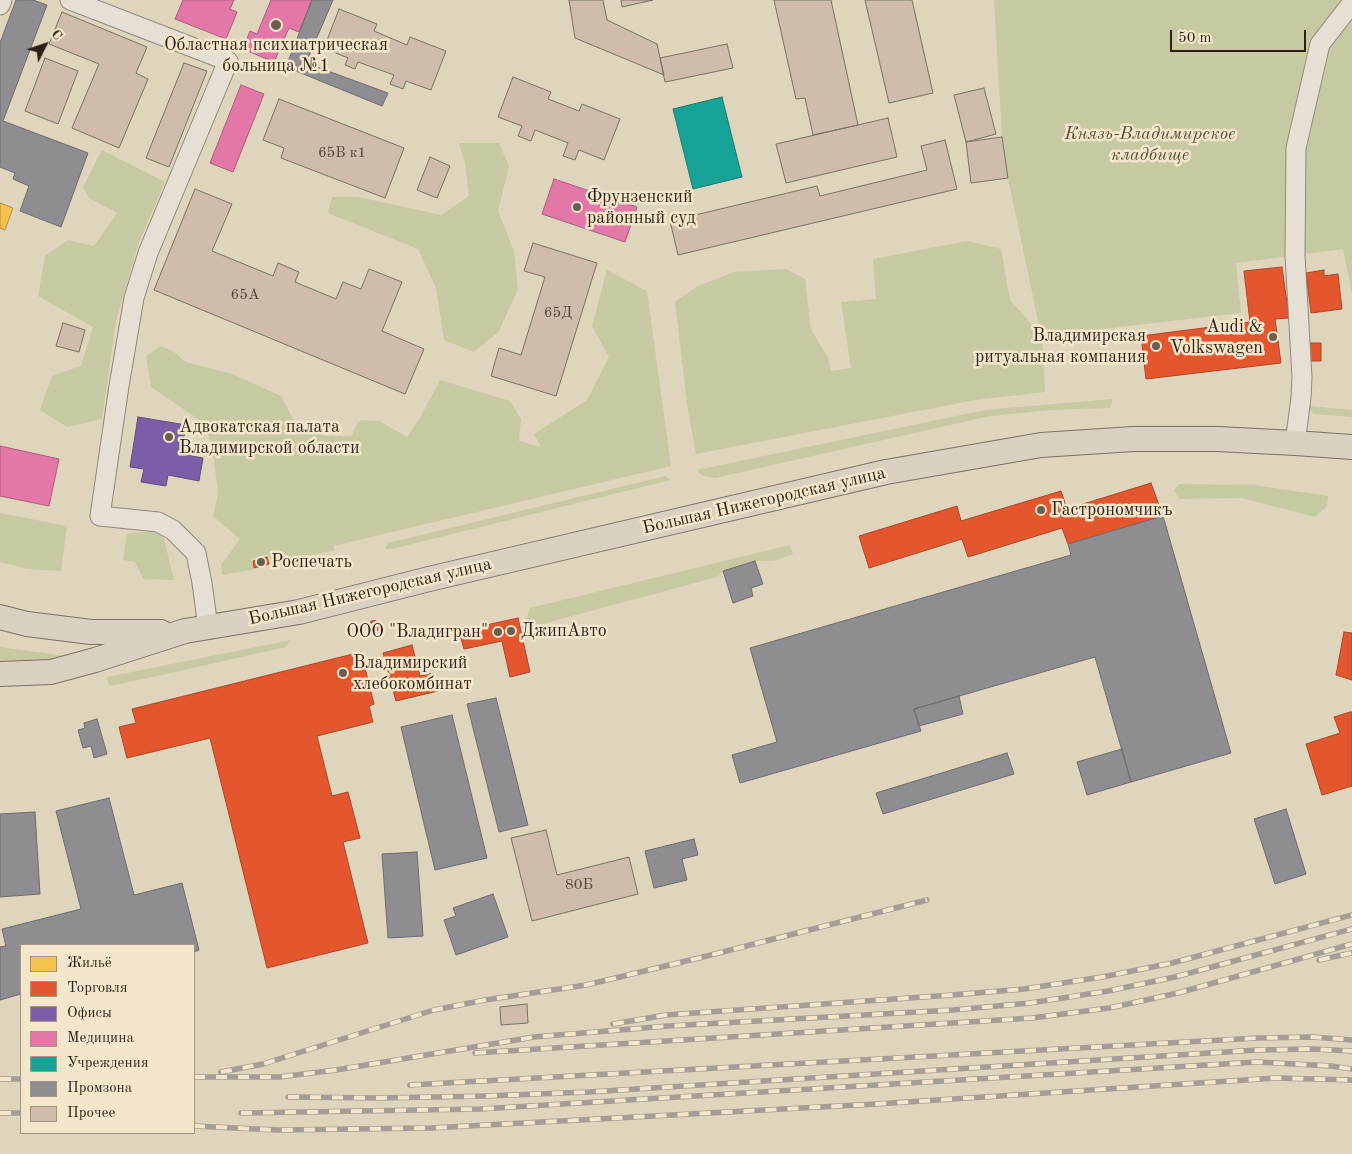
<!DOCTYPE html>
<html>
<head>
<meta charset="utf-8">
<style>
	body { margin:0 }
	#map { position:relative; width:1352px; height:1154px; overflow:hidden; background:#dfd4bc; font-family:"Old Standard TT",serif }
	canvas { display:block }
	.legend { position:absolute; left:20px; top:944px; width:175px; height:190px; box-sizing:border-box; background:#f4e6ca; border:1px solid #a49682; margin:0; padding:6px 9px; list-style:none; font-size:15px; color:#2d1f17 }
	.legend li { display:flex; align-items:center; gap:10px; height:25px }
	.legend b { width:25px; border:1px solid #a49682 }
	.north { position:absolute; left:20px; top:20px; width:50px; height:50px; -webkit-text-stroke:4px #f4e6ca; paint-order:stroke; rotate:49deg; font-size:14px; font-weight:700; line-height:20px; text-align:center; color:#2d1f17 }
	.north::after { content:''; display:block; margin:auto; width:18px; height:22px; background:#2d1f17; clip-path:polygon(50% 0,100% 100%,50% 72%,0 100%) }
	.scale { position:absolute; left:1170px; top:30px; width:136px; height:22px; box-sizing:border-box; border:2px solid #2d1f17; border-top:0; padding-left:6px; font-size:15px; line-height:18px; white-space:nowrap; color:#2d1f17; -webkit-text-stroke:4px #f4e6ca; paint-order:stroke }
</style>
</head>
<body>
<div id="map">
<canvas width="1352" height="1154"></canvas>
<ul class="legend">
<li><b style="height:14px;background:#f2c14e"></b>Жильё</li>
<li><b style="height:14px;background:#e4572e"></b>Торговля</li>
<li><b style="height:14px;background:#7b5ea7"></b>Офисы</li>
<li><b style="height:14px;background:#e377a8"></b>Медицина</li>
<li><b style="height:14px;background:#17a398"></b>Учреждения</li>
<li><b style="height:14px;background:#8d8d92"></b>Промзона</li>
<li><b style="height:14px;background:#cfbcaa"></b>Прочее</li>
</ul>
<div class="north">С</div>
<div class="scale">50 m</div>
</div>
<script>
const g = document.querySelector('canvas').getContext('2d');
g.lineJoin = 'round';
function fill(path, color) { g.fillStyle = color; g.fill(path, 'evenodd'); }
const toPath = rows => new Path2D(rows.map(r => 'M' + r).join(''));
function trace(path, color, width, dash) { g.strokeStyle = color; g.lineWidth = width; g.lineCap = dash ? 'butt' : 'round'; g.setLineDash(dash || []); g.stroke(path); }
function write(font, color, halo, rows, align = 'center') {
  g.font = font + ' "Old Standard TT",serif'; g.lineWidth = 5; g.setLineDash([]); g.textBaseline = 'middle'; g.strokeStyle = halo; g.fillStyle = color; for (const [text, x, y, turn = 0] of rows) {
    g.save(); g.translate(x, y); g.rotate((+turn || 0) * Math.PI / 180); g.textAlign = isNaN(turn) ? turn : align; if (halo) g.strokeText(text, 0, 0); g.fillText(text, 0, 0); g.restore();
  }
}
fill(toPath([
	[994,0,1352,0,1352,293,1343,249,1236,263,1241,313,1042,336,1045,392,975,400,696,454,688,411,675,302,696,287,734,272,786,269,805,279,811,330,828,357,831,371,851,368,841,302,876,299,873,259,967,241,1001,249,1010,300,1041,335,1008,178,1002,137],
	[459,143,499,143,509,166,498,211,514,251,518,289,499,331,474,352,444,340,436,288,418,249,328,213,332,197,358,197,441,215,469,196,465,164],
	[102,150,165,182,139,242,116,321,102,419,67,427,40,410,52,376,81,366,93,327,38,296,45,256,68,240,94,246,117,213,89,198,83,187],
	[607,270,647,291,671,466,333,546,335,550,273,564,268,554,251,559,254,569,222,575,221,565,240,539,213,516,218,494,213,451,204,423,151,387,146,356,161,346,174,352,186,362,232,374,281,396,297,427,326,436,352,436,356,426,361,420,379,421,407,437,421,416,440,380,510,401,521,419,519,441,541,447,534,434,587,400,609,357,592,326],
	[1113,399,1110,408,1052,410,990,416,715,478,703,476,697,470,985,410],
	[1309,406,1352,410,1352,417,1313,414],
	[666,476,670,480,392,549,385,549,388,543],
	[1179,484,1254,485,1328,496,1327,506,1315,517,1242,498,1179,499,1174,490],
	[0,513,67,526,61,571,28,569,0,562],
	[162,530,174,580,143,579,135,562,123,560,127,534],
	[790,545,793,554,773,561,755,561,723,571,717,577,535,626,526,620,530,608],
	[291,640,286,647,153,677,109,686,107,677],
	[0,647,65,656,65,661,0,663]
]), '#c7c9a3');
const homes = toPath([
	[0,203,13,208,5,230,0,228,0,203]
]);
fill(homes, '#f2c14e');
trace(homes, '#b7903e', 1);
const shops = toPath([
	[1282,267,1289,318,1275,319,1281,363,1146,379,1141,336,1250,322,1244,271,1282,267],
	[1324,270,1324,276,1338,274,1342,309,1311,313,1306,273,1324,270],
	[1311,343,1321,343,1321,361,1310,361,1311,343],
	[1151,483,1163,516,1068,544,1062,528,968,557,962,539,869,568,859,536,957,506,961,521,1061,491,1067,509,1151,483],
	[267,557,269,564,254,568,253,561,267,557],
	[518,618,530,672,510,677,502,641,464,649,459,631,518,618],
	'368.5 626a5.5 5.5 0 1 1 11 0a5.5 5.5 0 1 1-11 0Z',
	[1344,632,1352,633,1352,680,1336,675,1344,632],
	[412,645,420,676,434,673,438,691,396,701,383,653,412,645],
	[361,652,374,704,369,706,373,722,317,736,332,796,348,792,360,838,343,842,368,943,267,968,210,738,127,758,119,727,136,723,132,709,361,652],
	[1350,712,1352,712,1352,786,1322,795,1306,744,1340,733,1334,717,1350,712]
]);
fill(shops, '#e4572e');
trace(shops, '#ad4627', 1);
const offices = toPath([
	[138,417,186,425,181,454,203,458,199,481,168,475,166,486,141,482,144,469,130,467,138,417]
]);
fill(offices, '#7b5ea7');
trace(offices, '#644b7c', 1);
const health = toPath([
	[183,0,234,0,230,9,237,12,226,39,175,19,183,0],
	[271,0,312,0,299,32,289,28,274,62,243,49,250,31,257,34,271,0],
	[241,85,264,94,233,172,210,163,241,85],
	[554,179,637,207,625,242,542,214,554,179],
	[0,446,59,459,49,506,0,496,0,446]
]);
fill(health, '#e377a8');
trace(health, '#ac5d7c', 1);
const public = toPath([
	[722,97,742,177,693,189,673,109,722,97]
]);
fill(public, '#17a398');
trace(public, '#1e7b71', 1);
const industry = toPath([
	[16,0,33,0,47,5,3,121,88,153,61,227,20,211,29,186,13,179,15,173,0,167,0,43,16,0],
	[312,0,333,0,306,63,388,93,382,106,286,67,312,0],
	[1163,516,1231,753,1131,782,1095,657,914,709,921,731,740,783,732,755,777,742,750,648,1071,555,1068,544,1163,516],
	[755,561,763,584,751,588,753,596,733,603,723,571,755,561],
	[959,696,963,714,919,726,914,709,959,696],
	[496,698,528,825,499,832,467,704,496,698],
	[452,715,487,858,435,870,401,727,452,715],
	[97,719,107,754,94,758,91,746,83,748,78,730,85,728,84,723,97,719],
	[1122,749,1131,782,1087,795,1077,762,1122,749],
	[1007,753,1014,774,883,814,876,793,1007,753],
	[109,798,134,895,182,883,199,950,194,952,194,945,21,945,21,994,0,1000,0,947,6,946,2,929,81,909,56,811,109,798],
	[1286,809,1306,874,1275,884,1254,819,1286,809],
	[35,812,40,894,0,897,0,814,35,812],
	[694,839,698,855,682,859,687,880,654,888,645,851,694,839],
	[417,852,423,936,388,938,382,854,417,852],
	[493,894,508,937,456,955,444,920,456,916,453,908,493,894]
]);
fill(industry, '#8d8d92');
trace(industry, '#706c6d', 1);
const building = toPath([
	[569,0,603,0,607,20,657,44,664,75,575,38,569,0],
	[621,0,653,0,622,7,621,0],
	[774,0,831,0,858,125,813,135,805,98,796,99,774,0],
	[865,0,912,0,933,93,889,103,865,0],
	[339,9,377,24,374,31,407,45,410,37,446,51,431,90,406,81,403,89,390,84,394,75,358,62,355,69,345,65,348,58,324,48,339,9],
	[62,12,147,47,136,73,148,79,119,148,72,128,99,64,49,44,62,12],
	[727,44,733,68,665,82,660,58,727,44],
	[45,58,78,71,58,124,25,111,45,58],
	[184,63,207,71,169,167,146,158,184,63],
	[513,77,551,92,548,99,579,111,582,104,620,119,604,160,579,150,575,160,563,156,568,143,535,130,531,141,518,136,522,126,498,117,513,77],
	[984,88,996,134,966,142,954,95,984,88],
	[279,99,404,148,385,198,281,158,284,148,263,140,279,99],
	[888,118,897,157,786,183,776,144,888,118],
	[1002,137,1008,178,971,183,966,142,1002,137],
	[945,140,957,189,678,255,670,221,817,186,820,196,927,170,921,146,945,140],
	[430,157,450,166,437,198,417,190,430,157],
	[195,189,232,204,212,251,273,276,278,263,299,272,295,282,336,299,343,282,361,289,369,269,402,282,382,331,424,349,405,394,154,290,195,189],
	[533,243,597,263,556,396,491,376,499,348,521,355,545,277,524,271,533,243],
	[63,323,85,330,79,352,56,346,63,323],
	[546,830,557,875,629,857,638,894,532,921,511,838,546,830],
	[527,1004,528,1023,501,1025,500,1007,527,1004]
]);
fill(building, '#cfbcaa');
trace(building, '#797265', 1);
const minor = toPath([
	[70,0,228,61,148,253,134,298,119,386,100,516,158,522,173,530,196,553,202,583,208,627],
	[0,5,2,0],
	[1295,443,1301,398,1302,378,1295,255,1296,148,1320,44,1352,3]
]);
const major = toPath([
	[0,617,27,624,91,632,161,632],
	[0,674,51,672,95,660,185,631,299,612,429,579,886,472,1041,445,1133,439,1218,439,1295,443,1352,447]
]);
trace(minor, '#918a7c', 21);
trace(major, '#797265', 26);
trace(minor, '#e5dfd4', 19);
trace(major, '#d9d0bf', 24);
const rail = toPath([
	[1319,960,1352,953],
	[613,1024,666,1015,952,995,1024,989,1102,977,1172,963,1352,915],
	[475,1053,1032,1018,1109,1008,1178,993,1352,944],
	[221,1072,263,1064,434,1010,485,1000,586,985,703,957,927,900],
	[194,1077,279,1077,336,1070,534,1037,668,1026,953,1010,1030,1003,1108,991,1175,977,1352,929],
	[0,1079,21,1079],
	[410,1085,1258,1038,1313,1037,1352,1040],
	[288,1097,380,1098,486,1096,589,1092,1257,1050,1313,1049,1352,1051],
	[0,1113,21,1113],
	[241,1113,480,1109,1257,1062,1331,1066,1352,1069],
	[194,1126,277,1130,431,1128,876,1104,1276,1078,1352,1080]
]);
trace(rail, '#a49e94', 5.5);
trace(rail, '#f4e6ca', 4, [11]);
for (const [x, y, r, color] of [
	[276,25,6,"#6b5e51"],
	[577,207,5,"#6b5e51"],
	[1273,337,5,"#6b5e51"],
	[1156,346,5,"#6b5e51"],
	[169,437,5,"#6b5e51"],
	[1041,510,5,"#6b5e51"],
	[261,562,5,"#6b5e51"],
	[511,631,5,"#6b5e51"],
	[498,632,5,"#6b5e51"],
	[343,673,5,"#6b5e51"]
]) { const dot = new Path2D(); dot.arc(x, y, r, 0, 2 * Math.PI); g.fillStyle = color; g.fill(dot); trace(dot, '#f4e6ca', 2); }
write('15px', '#56463c', null, [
	["65В к1",342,153],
	["65А",245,295],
	["65Д",558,313],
	["80Б",579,885]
]);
write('18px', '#2d1f17', '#f4e6ca', [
	["Областная психиатрическая",276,45,"center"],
	["больница №1",276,66,"center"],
	["Фрунзенский",587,197],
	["районный суд",587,218],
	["Audi &",1263,327,"right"],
	["Volkswagen",1263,348,"right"],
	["Владимирская",1146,336,"right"],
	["ритуальная компания",1146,357,"right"],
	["Адвокатская палата",179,427],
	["Владимирской области",179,448],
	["Гастрономчикъ",1051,510],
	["Роспечать",271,562],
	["ДжипАвто",521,631],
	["ООО \"Владигран\"",488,632,"right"],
	["Владимирский",353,663],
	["хлебокомбинат",353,684]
], 'left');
write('italic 18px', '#554f3b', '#f4e6ca', [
	["Князь-Владимирское",1150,134],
	["кладбище",1150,155]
]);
write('18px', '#2d1f17', '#f4e6ca', [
	["Большая Нижегородская улица",764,501,-13],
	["Большая Нижегородская улица",370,592,-13]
]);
</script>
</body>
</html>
